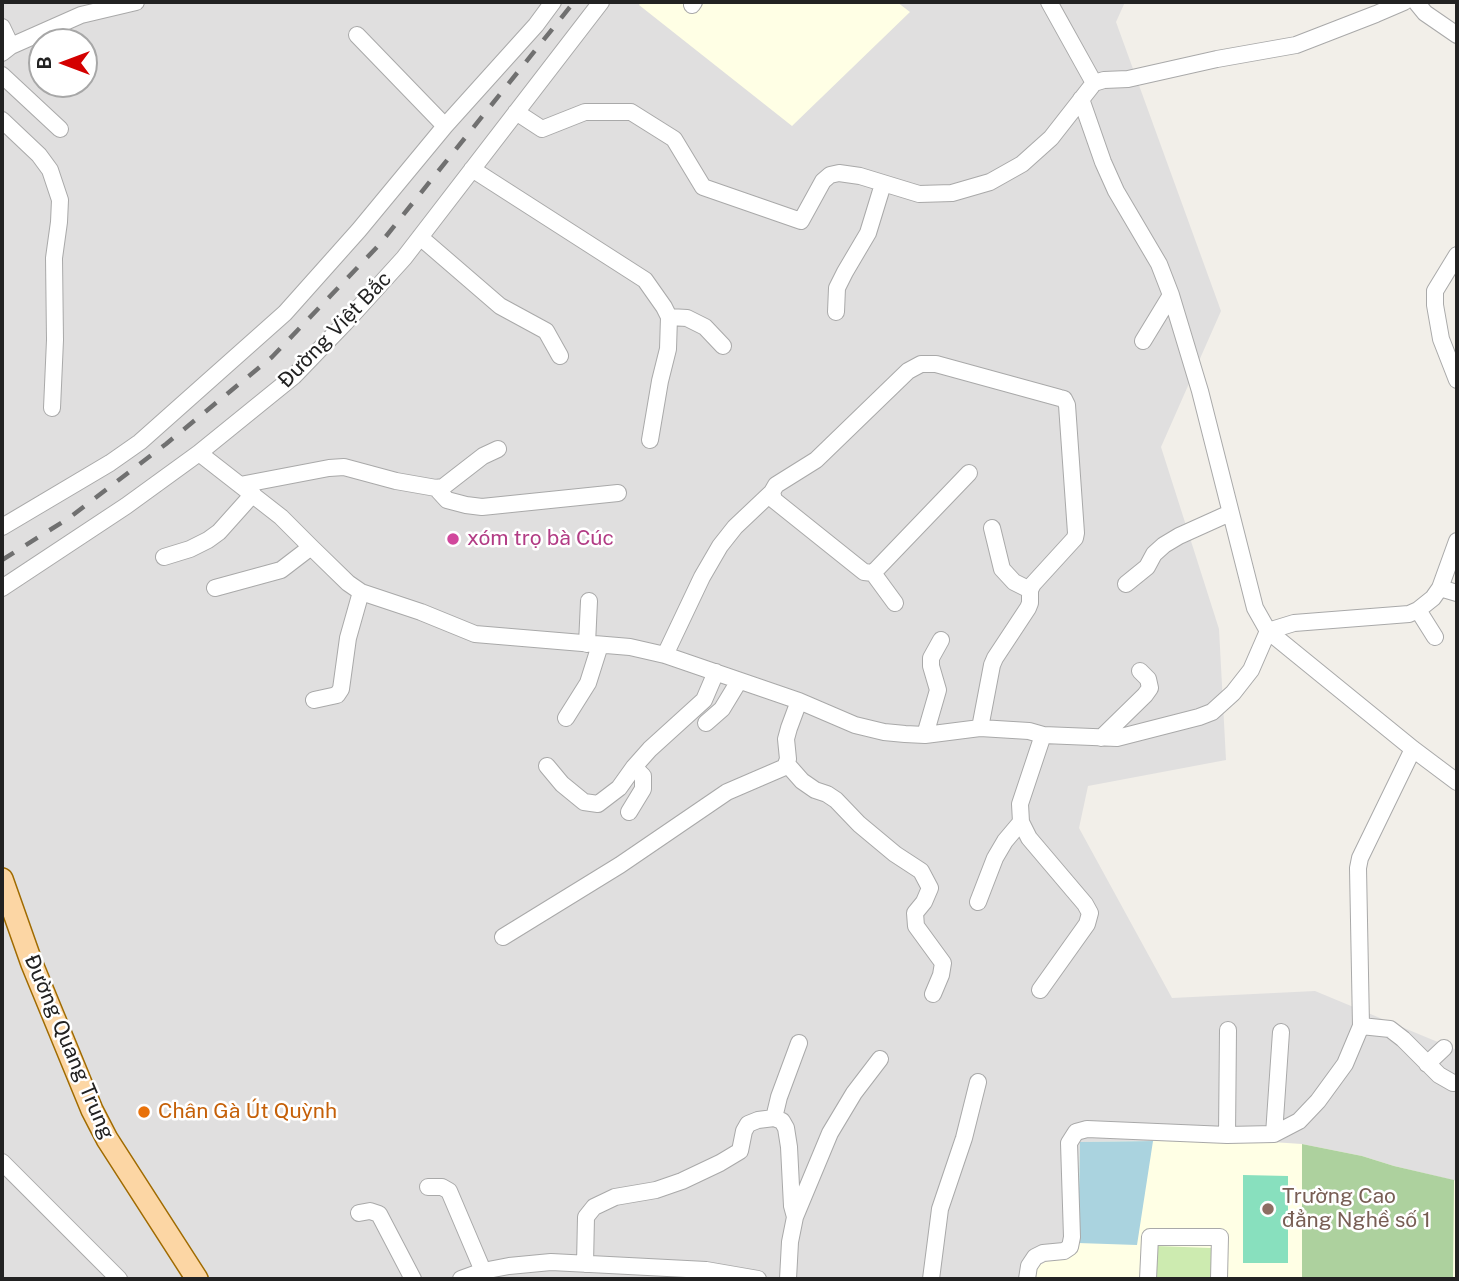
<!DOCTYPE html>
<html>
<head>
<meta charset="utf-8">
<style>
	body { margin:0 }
	#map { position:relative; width:1459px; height:1281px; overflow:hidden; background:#f2efe9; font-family:"Public Sans",sans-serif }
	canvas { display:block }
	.frame { position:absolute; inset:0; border:4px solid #222; pointer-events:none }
	.north { position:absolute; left:28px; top:28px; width:70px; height:70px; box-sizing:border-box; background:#fff; border:2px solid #a7a7a7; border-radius:50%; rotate:270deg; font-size:19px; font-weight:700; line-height:28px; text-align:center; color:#222 }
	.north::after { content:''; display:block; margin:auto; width:24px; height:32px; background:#d40000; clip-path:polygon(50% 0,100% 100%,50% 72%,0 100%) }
</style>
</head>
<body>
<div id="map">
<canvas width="1459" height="1281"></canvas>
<div class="frame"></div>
<div class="north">B</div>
</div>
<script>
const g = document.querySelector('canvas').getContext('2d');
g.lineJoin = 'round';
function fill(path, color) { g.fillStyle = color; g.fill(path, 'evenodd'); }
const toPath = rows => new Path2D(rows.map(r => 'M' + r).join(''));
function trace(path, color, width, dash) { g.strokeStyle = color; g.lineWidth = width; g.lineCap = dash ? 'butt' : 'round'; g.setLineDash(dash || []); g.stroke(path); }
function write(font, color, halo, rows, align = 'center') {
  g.font = font + ' "Public Sans",sans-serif'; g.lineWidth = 5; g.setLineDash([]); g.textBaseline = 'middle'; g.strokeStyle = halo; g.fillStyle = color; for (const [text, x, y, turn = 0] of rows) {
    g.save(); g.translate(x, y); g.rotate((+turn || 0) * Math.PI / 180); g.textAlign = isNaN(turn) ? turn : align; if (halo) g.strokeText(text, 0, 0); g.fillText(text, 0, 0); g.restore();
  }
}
fill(toPath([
	[2,2,1125,2,1116,22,1221,311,1161,447,1219,629,1226,760,1088,786,1079,828,1172,998,1315,991,1457,1050,1457,1279,2,1279],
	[42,42,84,42,84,84,42,84]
]), '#e0dfdf');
fill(toPath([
	[641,2,897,2,910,12,792,126,639,5],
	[1153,1141,1272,1142,1302,1144,1362,1156,1394,1166,1457,1181,1457,1279,1033,1279,1036,1269,1040,1265,1049,1260,1062,1259,1078,1237,1080,1142]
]), '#ffffe5');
fill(toPath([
	[1156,1246,1211,1248,1211,1279,1155,1279]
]), '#cdebb0');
fill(toPath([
	[1302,1144,1362,1156,1394,1166,1454,1180,1453,1279,1302,1279]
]), '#add19e');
fill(toPath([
	[1243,1175,1288,1176,1288,1263,1243,1263]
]), '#88e0be');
fill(toPath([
	[1153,1141,1137,1245,1078,1243,1080,1142]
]), '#aad3df');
const minor = toPath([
	[1049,2,1094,83],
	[1416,2,1425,13,1457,35],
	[692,5,694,2],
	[2,27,11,46],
	[357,35,445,126],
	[2,53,11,46,81,15,136,2],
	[2,75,60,129],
	[1081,99,1103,162,1116,191,1159,264,1171,295,1200,391,1255,608,1268,631,1413,749,1457,782],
	[516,112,542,129,585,112,631,112,674,139,703,187,801,221,823,181,830,175,839,173,860,176,919,194,952,193,990,182,1022,164,1051,138,1094,83,1104,80,1128,79,1217,59,1296,45,1376,14,1404,2],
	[2,120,39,155,50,170,60,200,59,222,54,258,55,340,52,408],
	[472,169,645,280,664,307,669,317,668,349,660,381,650,440],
	[420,237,500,306,546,331,560,356],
	[1457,255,1435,291,1435,305,1441,339,1457,380],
	[836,312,837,288,845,272,868,233,883,184],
	[669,317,687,318,705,327,723,346],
	[1143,341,1171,295],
	[199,453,281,517,311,547,348,583,361,592,421,612,475,634,630,647,665,655,799,701,855,725,884,732,905,734,925,735,980,728,1029,731,1043,735,1117,738,1199,717,1212,712,1233,693,1251,670,1268,631,1294,623,1409,614,1418,610,1433,598,1440,588,1457,541],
	[240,485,329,468,344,467,396,481,436,488,443,487,483,456,498,449],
	[436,488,447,500,466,505,482,507,618,493],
	[772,492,774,500,864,572,873,573,895,603],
	[2,527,110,463,140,442,285,313,359,230,445,126,536,25,553,2],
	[992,528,1002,569,1014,582,1030,590],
	[164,557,190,549,208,540,219,532,253,494],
	[873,573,969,473],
	[1126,584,1147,567,1154,554,1164,545,1179,536,1230,513],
	[2,588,126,506,199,453,294,376,345,323,404,258,601,2],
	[215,588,281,570,311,547],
	[1440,588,1457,593],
	[1418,610,1435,637],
	[587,644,589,601],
	[665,655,702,577,720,546,735,527,772,492,776,485,816,460,908,371,921,364,936,364,1060,398,1064,399,1067,405,1076,533,1075,538,1033,584,1030,590,1030,603,1028,608,995,658,992,665,980,728],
	[314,700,337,695,341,689,348,638,361,592],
	[566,718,588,683,600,645],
	[706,723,722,709,739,681],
	[925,735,938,690,931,666,931,658,941,640],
	[1101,738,1145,695,1150,688,1148,679,1140,671],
	[787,764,802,781,815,790,827,794,836,800,859,824,895,854,921,871,930,888,924,902,915,913,916,926,943,963,941,975,933,994],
	[547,766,562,784,584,802,598,804,619,788,634,767,650,749,704,700,716,672],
	[629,812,643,789,643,776,634,767],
	[978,902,995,858,1005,841,1021,822],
	[503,937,620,865,727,792,785,767,788,759,786,739,789,728,799,701],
	[1040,990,1087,924,1090,913,1085,904,1029,838,1021,822,1020,804,1043,735],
	[1361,1026,1390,1029,1403,1039,1439,1075,1453,1083],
	[1427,1064,1444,1048],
	[774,1118,779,1097,799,1043],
	[1274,1134,1281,1032],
	[1227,1135,1228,1030],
	[2,1162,119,1279],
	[428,1187,442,1187,449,1191,483,1271],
	[359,1213,370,1211,379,1214,413,1279],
	[585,1264,586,1217,594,1207,615,1197,656,1190,682,1181,720,1163,740,1151,744,1131,748,1124,758,1120,774,1118,782,1121,786,1128,789,1147,792,1206,795,1217],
	[461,1279,483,1271,509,1266,551,1262,706,1270,758,1279],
	[788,1279,790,1242,795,1217,830,1133,854,1093,880,1059],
	[931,1279,940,1209,964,1138,978,1082],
	[1027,1279,1029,1266,1035,1257,1043,1253,1064,1251,1070,1247,1072,1237,1069,1143,1076,1132,1087,1129,1227,1135,1274,1134,1299,1121,1318,1101,1345,1064,1361,1026,1358,868,1360,858,1413,749],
	[1148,1279,1150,1237,1220,1237,1219,1279]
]);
const major = toPath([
	[2,879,32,964,92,1110,107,1139,197,1279]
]);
trace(minor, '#a9a9a9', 18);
trace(major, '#a06b00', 24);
trace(minor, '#fff', 16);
trace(major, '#fcd6a4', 21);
trace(toPath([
	[2,560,69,518,166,444,272,357,379,245,574,2]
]), '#707070', 4.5, [14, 14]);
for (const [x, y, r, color] of [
	[453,539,7,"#d1479c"],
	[144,1112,7,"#e8710a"],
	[1268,1209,7,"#8d6e63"]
]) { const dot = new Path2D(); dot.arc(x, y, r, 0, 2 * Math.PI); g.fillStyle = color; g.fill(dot); trace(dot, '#fff', 2.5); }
write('21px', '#222', '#fff', [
	["Đường Việt Bắc",335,330,-46],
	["Đường Quang Trung",69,1047,67]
]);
write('21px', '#b23c85', '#fff', [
	["xóm trọ bà Cúc",467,539]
], 'left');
write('21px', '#c56008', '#fff', [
	["Chân Gà Út Quỳnh",158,1112]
], 'left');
write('21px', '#785e54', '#fff', [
	["Trường Cao",1282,1197],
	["đẳng Nghề số 1",1282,1221]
], 'left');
</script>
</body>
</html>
